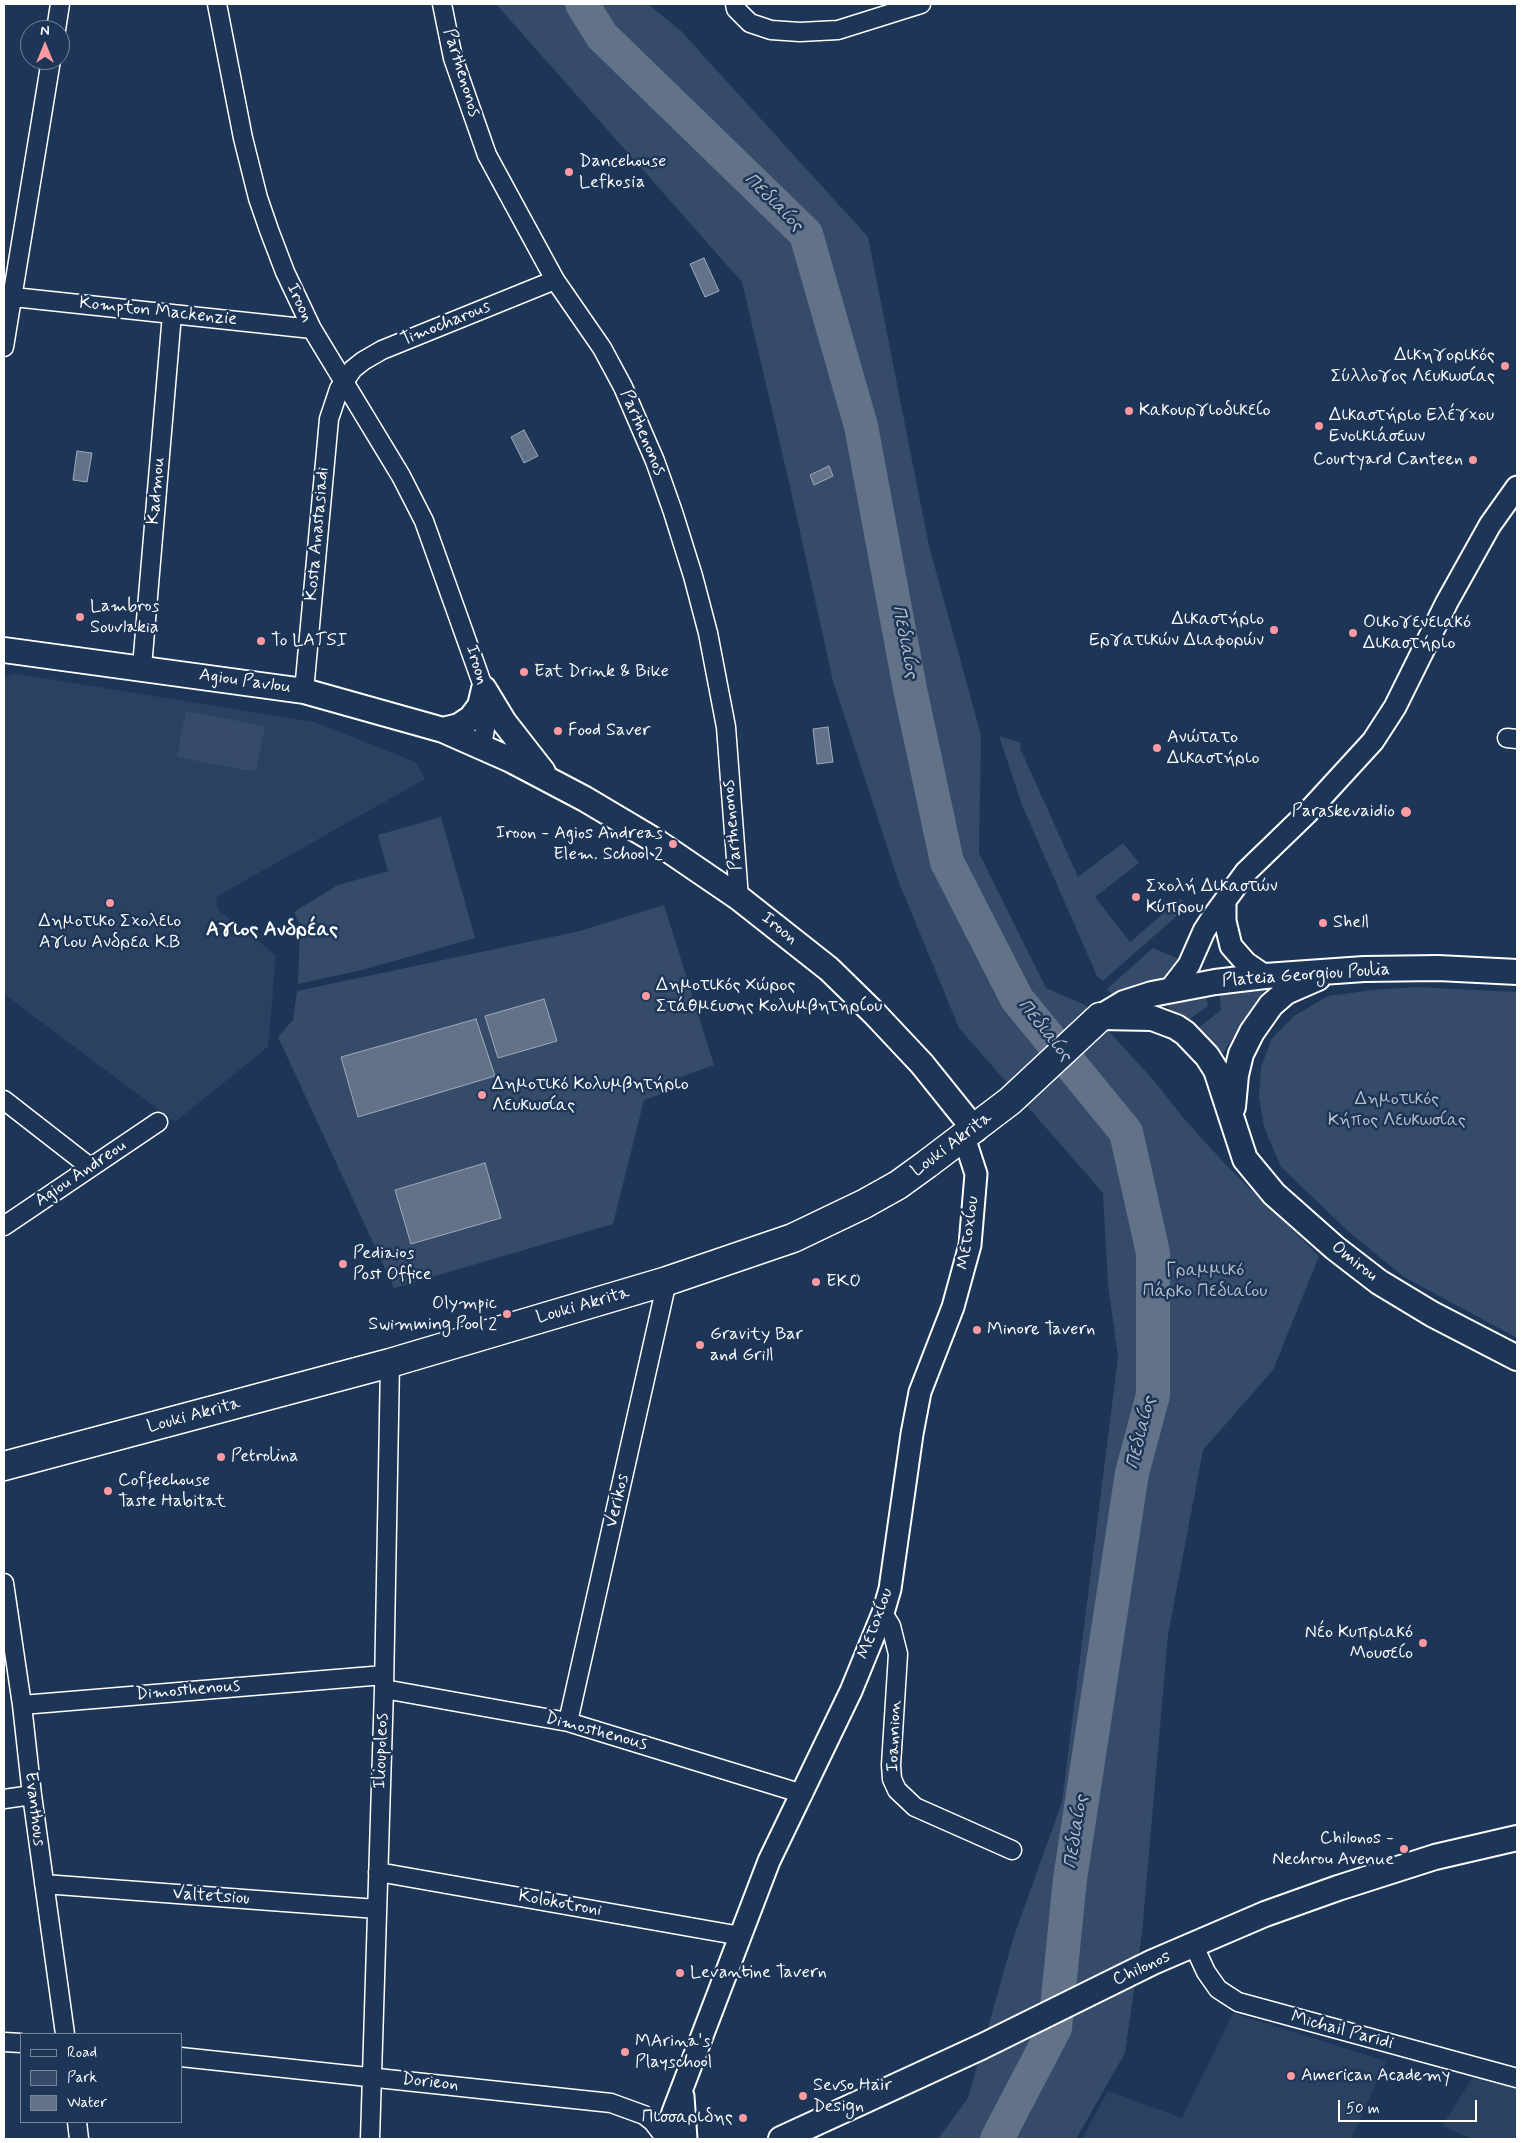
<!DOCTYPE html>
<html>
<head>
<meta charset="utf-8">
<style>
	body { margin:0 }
	#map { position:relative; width:1521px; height:2143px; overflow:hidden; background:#1d3557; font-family:Mynerve,sans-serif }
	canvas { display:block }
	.frame { position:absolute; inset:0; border:5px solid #fff; pointer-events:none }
	.legend { position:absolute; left:20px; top:2033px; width:162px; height:90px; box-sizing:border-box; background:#1d3557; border:1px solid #77869a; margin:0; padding:6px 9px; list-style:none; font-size:15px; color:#fff }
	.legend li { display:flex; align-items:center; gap:10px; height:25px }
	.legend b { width:25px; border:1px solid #77869a }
	.north { position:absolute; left:20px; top:20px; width:50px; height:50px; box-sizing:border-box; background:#1d3557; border:1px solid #77869a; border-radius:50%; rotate:0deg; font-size:14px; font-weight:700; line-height:20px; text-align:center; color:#fff }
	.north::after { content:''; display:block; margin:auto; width:18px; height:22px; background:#ff9aa2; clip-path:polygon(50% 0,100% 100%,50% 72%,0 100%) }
	.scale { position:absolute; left:1338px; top:2100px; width:139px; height:22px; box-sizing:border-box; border:2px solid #fff; border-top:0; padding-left:6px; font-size:15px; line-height:18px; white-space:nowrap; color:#fff; -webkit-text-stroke:4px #1d3557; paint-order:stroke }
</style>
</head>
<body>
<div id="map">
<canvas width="1521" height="2143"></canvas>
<div class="frame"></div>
<ul class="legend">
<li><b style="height:6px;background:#1d3557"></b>Road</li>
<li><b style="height:14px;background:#364b69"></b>Park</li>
<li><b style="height:14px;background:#617289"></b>Water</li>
</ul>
<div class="north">N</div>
<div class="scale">50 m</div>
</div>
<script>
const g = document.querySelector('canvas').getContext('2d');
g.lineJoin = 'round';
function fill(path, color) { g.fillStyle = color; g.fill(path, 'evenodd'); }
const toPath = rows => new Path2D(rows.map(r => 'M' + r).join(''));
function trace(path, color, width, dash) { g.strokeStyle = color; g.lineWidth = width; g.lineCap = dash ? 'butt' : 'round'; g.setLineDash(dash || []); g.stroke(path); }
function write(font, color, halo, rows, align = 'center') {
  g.font = font + ' Mynerve,sans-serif'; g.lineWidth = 5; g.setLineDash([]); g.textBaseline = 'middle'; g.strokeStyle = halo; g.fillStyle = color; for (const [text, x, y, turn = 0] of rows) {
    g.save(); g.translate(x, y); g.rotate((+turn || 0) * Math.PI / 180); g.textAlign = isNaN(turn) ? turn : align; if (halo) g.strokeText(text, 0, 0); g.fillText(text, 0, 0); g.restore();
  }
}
fill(toPath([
	[12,673,314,722,416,762,425,779,216,897,218,910,276,955,268,1047,175,1122,4,994,4,678],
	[1233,2013,1386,2061,1352,2137,1355,2139,1082,2139,1108,2091,1182,2118],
	[1473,2077,1517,2088,1517,2139,1473,2139,1442,2126]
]), '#2a4161');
fill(toPath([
	[496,4,648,4,681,31,868,237,929,546,981,735,979,853,1046,988,1085,1005,1155,1082,1185,1120,1228,1167,1319,1256,1273,1370,1203,1450,1168,1635,1142,1933,1125,2053,1076,2139,938,2139,968,2098,1013,1939,1062,1802,1118,1357,1108,1285,1103,1193,959,1028,898,880,833,681,789,482,742,282],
	[186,711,265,726,256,772,177,757],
	[999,736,1021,743,1020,748,1078,877,1123,843,1139,863,1095,897,1130,942,1180,899,1188,906,1103,981,1097,976,1022,805],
	[441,817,475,938,362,970,298,984,300,925,294,912,338,885,388,871,378,835],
	[664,905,714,1065,672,1080,672,1090,644,1100,613,1224,394,1288,278,1037,293,1020,297,991,580,931],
	[1153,948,1179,959,1170,975,1157,985,1124,992,1112,994,1107,989],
	[1263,985,1265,989,1219,1059,1197,1029,1221,1010,1219,993],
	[1415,987,1517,992,1517,1338,1404,1277,1349,1232,1281,1167,1264,1127,1259,1097,1261,1067,1272,1038,1294,1016,1328,996,1373,990],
	[1206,995,1208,1006,1187,1021,1176,1013,1169,1011,1168,1002]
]), '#364b69');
const water = toPath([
	[704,258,719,291,705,297,690,264,704,258],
	[524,430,538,456,524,463,511,437,524,430],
	[77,451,92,453,87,482,73,480,77,451],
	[829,466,833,476,814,485,810,475,829,466],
	[828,727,833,762,817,764,813,729,828,727],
	[544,999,557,1041,498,1058,485,1016,544,999],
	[476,1019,495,1076,358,1117,341,1057,476,1019],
	[485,1163,501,1218,411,1244,395,1190,485,1163]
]);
fill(water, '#617289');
trace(water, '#a0aab8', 1);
trace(toPath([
	[582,4,602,36,806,234,861,426,910,689,947,862,1017,999,1126,1132,1153,1253,1153,1395,1132,1473,1070,1879,1055,2028,997,2139]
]), '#617289', 34);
const minor = toPath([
	[217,4,243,138,258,198,269,230,285,272,312,329,401,476,424,521,484,689,487,716,484,735,480,746],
	[442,4,453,58,487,155,555,280,602,348,623,387,655,461,673,512,693,576,708,633,726,727,739,898],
	[735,4,736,9,750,23,771,30,800,32,838,30,921,4],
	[56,30,60,4],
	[4,296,312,329],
	[4,347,51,60],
	[142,667,172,314],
	[304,691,329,419,339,389,353,369,363,361,382,350,555,280],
	[1507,738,1517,739],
	[4,1100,90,1167],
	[4,1226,158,1122],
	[4,1583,22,1705,32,1795,65,2034],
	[883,1613,891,1626,898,1654,891,1765,892,1779,897,1790,915,1807,1012,1850],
	[384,1689,568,1722,803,1794],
	[22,1705,384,1675],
	[568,1722,667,1281],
	[4,1799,32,1795],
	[378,1872,741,1936],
	[44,1884,377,1909],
	[1194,1946,1206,1972,1218,1989,1238,2002,1517,2078],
	[4,2042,21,2043],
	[181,2057,611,2103,644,2115,653,2122,666,2139],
	[77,2122,79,2139],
	[370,2139,384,1689,390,1363]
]);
const tertiary = toPath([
	[1225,902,1225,921,1231,946,1246,963,1265,976],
	[1169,991,1189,965,1204,931,1213,917,1246,872,1307,813,1373,741,1395,707,1447,602,1490,525,1517,487],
	[683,2096,686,2139],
	[666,2139,673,2112,769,1861,851,1691,883,1613,890,1589,912,1434,920,1392,953,1307,970,1245,976,1174,964,1137]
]);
const secondary = toPath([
	[4,650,304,691,443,730,511,760,585,799,654,840,739,898,829,969,875,1014,922,1064,975,1130],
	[484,689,504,722,543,772],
	[443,730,459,726,471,718,480,706,484,689],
	[1104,1015,1124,1003,1152,994,1215,982,1265,976,1364,969,1438,968,1517,972],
	[1100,1017,1152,1018,1176,1027,1185,1033,1207,1056,1216,1070,1245,1159,1274,1194,1335,1248,1379,1282,1432,1314,1517,1358],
	[1233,1107,1236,1075,1241,1054,1252,1032,1271,1005,1286,992,1318,978],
	[781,2139,981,2047,1153,1962,1265,1914,1338,1888,1435,1857,1517,1838]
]);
const primary = toPath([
	[4,1466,390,1363,667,1281,793,1238,864,1204,898,1185,927,1164,1010,1101,1100,1017]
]);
trace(minor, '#fff', 21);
trace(tertiary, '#fff', 25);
trace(secondary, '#fff', 28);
trace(primary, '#fff', 31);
trace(minor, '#1d3557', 18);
trace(tertiary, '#1d3557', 21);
trace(secondary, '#1d3557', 24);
trace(primary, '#1d3557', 28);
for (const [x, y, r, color] of [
	[569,172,5,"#ff9aa2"],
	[1505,366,5,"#ff9aa2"],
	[1129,411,5,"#ff9aa2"],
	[1319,426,5,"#ff9aa2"],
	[1473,460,5,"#ff9aa2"],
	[80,617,5,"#ff9aa2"],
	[1274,630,5,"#ff9aa2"],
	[1353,633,5,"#ff9aa2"],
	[261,641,5,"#ff9aa2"],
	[524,672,5,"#ff9aa2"],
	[558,731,5,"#ff9aa2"],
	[1157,748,5,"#ff9aa2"],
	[1406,812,6,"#ff9aa2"],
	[673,844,5,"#ff9aa2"],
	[1136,897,5,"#ff9aa2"],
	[110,903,5,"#ff9aa2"],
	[1323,923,5,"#ff9aa2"],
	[646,996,5,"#ff9aa2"],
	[482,1095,5,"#ff9aa2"],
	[343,1264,5,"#ff9aa2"],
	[816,1282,5,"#ff9aa2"],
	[507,1314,5,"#ff9aa2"],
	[977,1330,5,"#ff9aa2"],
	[700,1345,5,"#ff9aa2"],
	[221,1457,5,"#ff9aa2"],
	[108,1491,5,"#ff9aa2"],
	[1423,1643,5,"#ff9aa2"],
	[1404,1849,5,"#ff9aa2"],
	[680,1973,5,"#ff9aa2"],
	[625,2052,5,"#ff9aa2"],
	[1291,2076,5,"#ff9aa2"],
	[803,2096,5,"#ff9aa2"],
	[743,2118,5,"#ff9aa2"]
]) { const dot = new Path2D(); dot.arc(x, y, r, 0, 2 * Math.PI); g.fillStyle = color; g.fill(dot); trace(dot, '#1d3557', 2); }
write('18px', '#fff', '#1d3557', [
	["Parthenonos",461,73,73],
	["Iroon",299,303,65],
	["Kompton Mackenzie",158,312,6],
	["Timocharous",446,324,-22],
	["Parthenonos",642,433,67],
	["Kadmou",157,491,-85],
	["Kosta Anastasiadi",318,534,-85],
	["Iroon",476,665,73],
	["Agiou Pavlou",245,682,8],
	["Parthenonos",733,825,-95],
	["Iroon",779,929,39],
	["Plateia Georgiou Poulia",1306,976,-4],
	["Louki Akrita",952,1145,-37],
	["Agiou Andreou",81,1174,-34],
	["Μετοχίου",969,1233,-82],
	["Omirou",1354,1262,38],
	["Louki Akrita",583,1306,-16],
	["Louki Akrita",194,1416,-15],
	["Verikos",618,1501,-77],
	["Μετοχίου",876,1624,-70],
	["Dimosthenous",188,1691,-5],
	["Dimosthenous",596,1732,15],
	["Ioannion",895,1736,-88],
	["Ilioupoleos",382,1751,-88],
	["Evanthous",34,1809,83],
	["Valtetsiou",211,1897,4],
	["Kolokotroni",560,1904,10],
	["Chilonos",1142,1969,-25],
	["Michail Paridi",1342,2031,15],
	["Dorieon",430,2083,6]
]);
write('18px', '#fff', '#1d3557', [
	["Dancehouse",579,162],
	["Lefkosia",579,183],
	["Δικηγορικός",1495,356,"right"],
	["Σύλλογος Λευκωσίας",1495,377,"right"],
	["Κακουργιοδικείο",1139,411],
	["Δικαστήριο Ελέγχου",1329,416],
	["Ενοικιάσεων",1329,437],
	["Courtyard Canteen",1463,460,"right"],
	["Lambros",90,607],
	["Souvlakia",90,628],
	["Δικαστήριο",1264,620,"right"],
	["Εργατικών Διαφορών",1264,641,"right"],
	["Οικογενειακό",1363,623],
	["Δικαστήριο",1363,644],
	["To LATSI",271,641],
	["Eat Drink & Bike",534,672],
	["Food Saver",568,731],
	["Ανώτατο",1167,738],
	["Δικαστήριο",1167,759],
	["Paraskevaidio",1395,812,"right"],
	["Iroon - Agios Andreas",663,834,"right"],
	["Elem. School 2",663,855,"right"],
	["Σχολή Δικαστών",1146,887],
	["Κύπρου",1146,908],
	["Δημοτικο Σχολειο",110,922,"center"],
	["Αγιου Ανδρεα Κ.Β",110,943,"center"],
	["Shell",1333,923],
	["Δημοτικός Χώρος",656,986],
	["Στάθμευσης Κολυμβητηρίου",656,1007],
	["Δημοτικό Κολυμβητήριο",492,1085],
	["Λευκωσίας",492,1106],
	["Pediaios",353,1254],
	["Post Office",353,1275],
	["EKO",826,1282],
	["Olympic",497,1304,"right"],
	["Swimming Pool 2",497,1325,"right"],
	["Minore Tavern",987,1330],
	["Gravity Bar",710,1335],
	["and Grill",710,1356],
	["Petrolina",231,1457],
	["Coffeehouse",118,1481],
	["Taste Habitat",118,1502],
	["Νέο Κυπριακό",1413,1633,"right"],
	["Μουσείο",1413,1654,"right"],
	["Chilonos -",1394,1839,"right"],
	["Nechrou Avenue",1394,1860,"right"],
	["Levantine Tavern",690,1973],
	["MArina's",635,2042],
	["Playschool",635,2063],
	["American Academy",1301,2076],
	["Sevso Hair",813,2086],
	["Design",813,2107],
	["Πισσαριδης",733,2118,"right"]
], 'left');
write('18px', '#b9c0ca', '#1d3557', [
	["Δημοτικός",1397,1100],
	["Κήπος Λευκωσίας",1397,1121],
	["Γραμμικό",1205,1271],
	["Πάρκο Πεδιαίου",1205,1292]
]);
write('italic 19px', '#b8c0ca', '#1d3557', [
	["Πεδιαίος",773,203,45],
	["Πεδιαίος",904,642,79],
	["Πεδιαίος",1044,1031,51],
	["Πεδιαίος",1142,1433,-76],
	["Πεδιαίος",1077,1832,-81]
]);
write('bold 20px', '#fff', '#1d3557', [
	["Αγιος Ανδρέας",272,931]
]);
</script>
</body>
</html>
